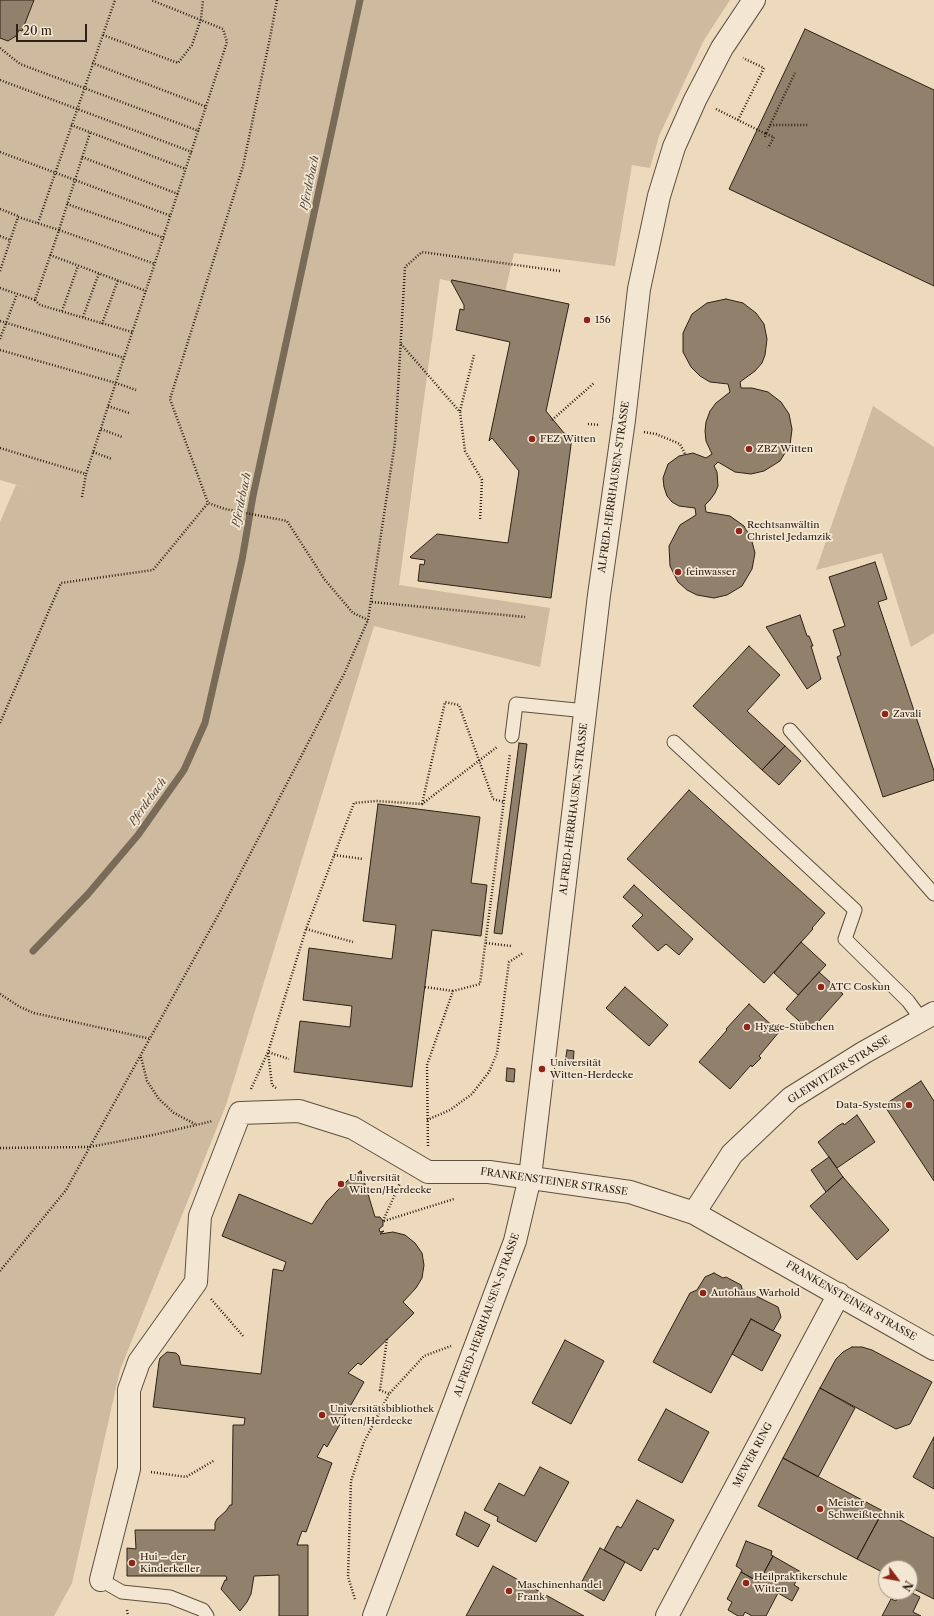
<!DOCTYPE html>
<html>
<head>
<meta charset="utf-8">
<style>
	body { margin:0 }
	#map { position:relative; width:934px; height:1616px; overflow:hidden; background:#edd9bb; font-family:"Libre Caslon Text",serif }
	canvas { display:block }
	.north { position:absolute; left:878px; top:1560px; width:40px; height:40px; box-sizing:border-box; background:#f3e6d3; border:1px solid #a49888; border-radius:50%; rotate:122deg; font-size:11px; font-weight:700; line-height:16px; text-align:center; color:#2e2217 }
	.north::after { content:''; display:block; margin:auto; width:14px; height:18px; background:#8f2418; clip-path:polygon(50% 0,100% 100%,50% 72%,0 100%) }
	.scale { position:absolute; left:16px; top:24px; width:71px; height:18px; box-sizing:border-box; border:2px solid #2e2217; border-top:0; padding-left:5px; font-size:12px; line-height:14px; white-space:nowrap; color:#2e2217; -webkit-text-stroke:3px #f3e6d3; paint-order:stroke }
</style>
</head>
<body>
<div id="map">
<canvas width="934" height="1616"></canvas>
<div class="north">N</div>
<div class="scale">20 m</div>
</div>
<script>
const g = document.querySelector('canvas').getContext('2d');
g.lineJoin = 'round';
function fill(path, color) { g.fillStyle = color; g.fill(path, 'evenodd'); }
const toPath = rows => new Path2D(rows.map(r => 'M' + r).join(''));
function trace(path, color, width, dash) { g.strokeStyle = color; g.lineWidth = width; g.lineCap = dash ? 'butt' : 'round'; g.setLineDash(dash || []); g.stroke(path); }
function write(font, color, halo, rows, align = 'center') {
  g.font = font + ' "Libre Caslon Text",serif'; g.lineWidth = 3.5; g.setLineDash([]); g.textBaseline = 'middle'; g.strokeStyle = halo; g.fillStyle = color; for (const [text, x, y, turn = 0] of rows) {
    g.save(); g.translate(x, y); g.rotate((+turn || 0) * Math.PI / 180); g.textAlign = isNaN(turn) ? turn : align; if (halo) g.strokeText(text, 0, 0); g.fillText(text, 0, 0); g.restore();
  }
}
fill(toPath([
	[0,0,730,0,704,40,659,136,650,168,632,165,615,266,514,253,505,292,440,279,399,585,550,608,540,667,374,626,226,1105,120,1370,72,1583,54,1616,0,1616,0,522,16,485,37,491,0,480],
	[873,406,934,447,934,633,911,647,882,553,816,570]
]), '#cdba9f');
trace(toPath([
	[33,951,88,894,138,835,184,770,205,723,242,560,253,496,360,0]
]), '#7a6b58', 7);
const building = toPath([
	[0,0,34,0,22,31,19,30,16,36,8,41,0,38,0,0],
	[805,29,934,90,934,286,729,189,805,29],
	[452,280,569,304,546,411,564,433,572,437,551,598,418,581,420,564,424,565,425,560,411,558,410,557,437,534,508,543,519,471,492,438,489,441,510,342,456,330,460,309,464,310,464,305,451,281,452,280],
	[726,299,743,303,756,313,764,324,767,339,765,355,762,363,755,371,740,382,741,388,752,388,768,392,781,402,789,414,792,429,790,445,780,461,764,471,751,474,735,472,718,462,714,466,717,472,718,486,715,493,710,500,705,505,706,512,730,516,744,526,751,538,755,553,752,569,742,586,727,595,714,598,697,595,687,590,678,582,670,566,669,546,680,525,696,515,695,508,679,506,672,502,667,496,664,487,663,478,668,464,679,456,693,453,706,458,712,454,706,441,705,431,706,422,710,411,716,403,730,392,728,384,710,382,700,376,691,367,683,352,683,333,692,314,707,303,726,299],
	[875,562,887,599,878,602,934,771,934,780,883,797,837,657,841,655,833,630,845,626,829,577,875,562],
	[800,615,807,636,809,636,813,646,811,646,821,679,807,689,766,627,800,615],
	[749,646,780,675,747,711,785,746,762,770,693,706,749,646],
	[519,743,527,744,502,934,494,933,519,743],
	[785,746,801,761,779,785,762,770,785,746],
	[689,790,825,913,812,928,813,929,764,983,627,859,689,790],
	[378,804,480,817,471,883,487,885,481,936,432,930,412,1087,294,1072,300,1021,350,1027,352,1006,303,1000,309,948,392,959,396,925,363,921,378,804],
	[634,885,693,939,679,955,666,944,658,951,632,926,643,915,623,897,634,885],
	[801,942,826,965,798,995,774,973,801,942],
	[819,972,843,994,810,1031,786,1009,819,972],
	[625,987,668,1025,649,1046,606,1008,625,987],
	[749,1004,779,1032,759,1056,761,1058,752,1067,751,1065,730,1089,699,1062,727,1030,726,1029,749,1004],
	[567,1050,574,1051,573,1064,565,1063,567,1050],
	[507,1068,515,1069,514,1082,506,1081,507,1068],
	[921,1081,934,1101,934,1181,884,1105,921,1081],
	[857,1115,875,1142,837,1168,818,1142,838,1126,843,1123,844,1125,857,1115],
	[829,1157,843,1177,826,1192,811,1170,829,1157],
	[361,1171,375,1217,380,1217,383,1221,383,1226,379,1229,380,1232,384,1231,380,1234,393,1232,405,1235,415,1243,422,1253,424,1265,422,1278,416,1288,403,1302,414,1313,361,1365,358,1363,348,1373,364,1382,327,1447,324,1444,317,1457,332,1463,306,1532,302,1531,297,1545,308,1545,308,1616,279,1616,279,1575,254,1576,251,1594,247,1602,240,1611,221,1589,225,1580,227,1580,226,1576,127,1576,127,1548,136,1549,135,1530,215,1530,215,1523,217,1519,226,1511,230,1505,232,1505,233,1425,244,1425,245,1418,153,1407,159,1362,160,1358,167,1352,176,1353,179,1356,181,1365,261,1374,273,1269,283,1271,286,1262,222,1236,239,1194,312,1224,327,1201,351,1177,361,1171],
	[843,1177,889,1230,857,1260,810,1206,843,1177],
	[714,1273,723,1278,726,1277,741,1285,742,1289,778,1307,781,1317,773,1331,751,1319,711,1393,653,1362,690,1293,697,1290,705,1277,714,1273],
	[751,1319,781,1335,762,1371,732,1354,751,1319],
	[565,1340,604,1361,571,1424,532,1403,565,1340],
	[852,1347,862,1347,872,1350,932,1382,910,1424,896,1429,820,1388,836,1359,843,1352,852,1347],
	[820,1388,855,1408,818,1477,783,1458,820,1388],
	[666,1409,709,1432,682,1483,638,1460,666,1409],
	[934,1437,934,1489,913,1477,934,1437],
	[783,1458,883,1511,857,1559,758,1506,783,1458],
	[540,1467,569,1482,536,1542,497,1521,498,1517,484,1510,499,1483,524,1496,540,1467],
	[637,1500,674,1520,658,1550,654,1548,641,1571,604,1550,617,1526,621,1528,637,1500],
	[883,1511,934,1538,934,1599,910,1587,910,1568,886,1568,886,1574,857,1559,883,1511],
	[465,1512,490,1525,478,1547,456,1535,465,1512],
	[746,1541,772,1551,771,1555,773,1556,759,1582,741,1572,742,1570,736,1566,746,1541],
	[600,1548,625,1562,604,1601,579,1587,600,1548],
	[773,1556,801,1572,794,1585,799,1588,792,1601,778,1593,766,1616,752,1616,745,1612,743,1616,738,1616,728,1610,732,1602,727,1599,741,1572,759,1582,773,1556],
	[493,1566,584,1616,466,1616,493,1566],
	[901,1592,910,1592,920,1597,913,1612,921,1616,882,1616,891,1599,896,1601,901,1592]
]);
fill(building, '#91816c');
trace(building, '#2e2217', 1);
const lane = toPath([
	[790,730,934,894],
	[512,736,516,704,586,711],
	[674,742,855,910,845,939,908,1001,922,1020],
	[101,1580,122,1592,170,1597,203,1610,207,1616]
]);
const street = toPath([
	[694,1213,732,1154,791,1098,863,1053,934,1013],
	[101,1580,129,1469,129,1390,139,1362,196,1282,200,1216,240,1113,299,1111,353,1128,428,1172,489,1172,630,1192,694,1213,934,1349],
	[374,1616,515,1241,530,1177,599,595,624,420,639,289,659,196,674,147,695,100,722,48,754,0],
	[667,1616,839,1294]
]);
trace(lane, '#5e5040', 15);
trace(street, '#5e5040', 24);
trace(toPath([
	[277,0,270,38,243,166,170,399,208,503,225,509,287,521,325,580,353,613,368,620],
	[103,35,178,63,192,45,201,19,203,0],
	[0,48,20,64,199,131],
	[92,63,207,107],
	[0,80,192,152],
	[716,109,766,134,770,125,808,125],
	[738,120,764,68,743,58],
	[71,125,186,169],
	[770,125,795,73],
	[90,133,59,230,155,264],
	[765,137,766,134,774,137,768,148],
	[0,152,171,216],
	[82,157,178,194],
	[67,204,164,238],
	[0,209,18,216],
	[38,223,115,0],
	[0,236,10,240],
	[50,255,146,291],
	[0,271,18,217,59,230,35,300,0,288],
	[35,300,40,305,132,332],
	[62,311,78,266],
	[83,317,99,273],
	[0,321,124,358],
	[102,324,118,280],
	[0,339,17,294],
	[401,344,460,412,465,451,482,480,480,521],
	[0,350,116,383,136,390],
	[108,406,129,413],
	[460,411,474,355],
	[552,420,594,383],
	[588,424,600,425],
	[101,429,122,437],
	[644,432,656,434,680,444,685,454],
	[0,448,86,474,227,42,223,29,151,0],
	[93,452,112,459],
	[82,497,86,474],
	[372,602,525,617],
	[0,723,61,583,153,570,208,503],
	[422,804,445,702,459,705,493,799,504,802],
	[334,855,363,859],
	[306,929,353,942],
	[486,943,511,946],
	[425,987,453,991],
	[0,994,20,1007,34,1013,151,1039],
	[141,1057,147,1081,159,1099,174,1113,195,1124],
	[276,1088,272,1085,268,1052,289,1059],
	[251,1089,268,1052,306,929,354,803,376,801,422,804,497,747],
	[427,1120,450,1110,472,1094,489,1072,497,1053,509,962,523,953],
	[428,1146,427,1065,453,991,480,984,510,754],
	[0,1148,89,1147,153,1135,213,1121],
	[383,1221,400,1183],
	[384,1221,454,1199],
	[0,1271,66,1190,221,910,344,674,368,620,395,442,405,267,422,252,560,271],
	[211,1299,243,1336],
	[387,1339,380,1390,389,1394],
	[151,1472,186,1477,215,1460],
	[355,1599,348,1577,351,1481,364,1442,389,1394,424,1356,451,1346],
	[127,1610,128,1616]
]), '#2e2217', 2.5, [1, 2]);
trace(lane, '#f3e6d3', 13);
trace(street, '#f3e6d3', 22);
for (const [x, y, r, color] of [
	[587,320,4,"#8f2418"],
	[532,439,4,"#8f2418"],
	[749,449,4,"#8f2418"],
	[739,531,4,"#8f2418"],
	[678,572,4,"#8f2418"],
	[885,714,4,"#8f2418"],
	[821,987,4,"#8f2418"],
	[747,1027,4,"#8f2418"],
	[542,1069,4,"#8f2418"],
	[909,1105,4,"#8f2418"],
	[341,1184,4,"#8f2418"],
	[703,1293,4,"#8f2418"],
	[322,1415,4,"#8f2418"],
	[820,1509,4,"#8f2418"],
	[132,1563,4,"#8f2418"],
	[746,1583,4,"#8f2418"],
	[509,1591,4,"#8f2418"]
]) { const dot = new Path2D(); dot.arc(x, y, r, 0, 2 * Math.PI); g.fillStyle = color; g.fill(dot); trace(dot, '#f3e6d3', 1.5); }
write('10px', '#2e2217', '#f3e6d3', [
	["156",595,320],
	["FEZ Witten",540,439],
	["ZBZ Witten",757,449],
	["Rechtsanwältin",747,525],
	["Christel Jedamzik",747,537],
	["feinwasser",686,572],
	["Zavali",893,714],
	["ATC Coskun",829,987],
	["Hygge-Stübchen",755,1027],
	["Universität",550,1063],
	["Witten-Herdecke",550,1075],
	["Data-Systems",901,1105,"right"],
	["Universität",349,1178],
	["Witten/Herdecke",349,1190],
	["Autohaus Warhold",711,1293],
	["Universitätsbibliothek",330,1409],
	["Witten/Herdecke",330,1421],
	["Meister",828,1503],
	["Schweißtechnik",828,1515],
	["Hui – der",140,1557],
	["Kinderkeller",140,1569],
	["Heilpraktikerschule",754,1577],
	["Witten",754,1589],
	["Maschinenhandel",517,1585],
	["Frank",517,1597]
], 'left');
write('10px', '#2e2217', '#f3e6d3', [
	["ALFRED-HERRHAUSEN-STRASSE",614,487,-82],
	["ALFRED-HERRHAUSEN-STRASSE",574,809,-83],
	["GLEIWITZER STRASSE",839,1070,-32],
	["FRANKENSTEINER STRASSE",554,1182,8],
	["FRANKENSTEINER STRASSE",851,1301,30],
	["ALFRED-HERRHAUSEN-STRASSE",487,1315,-70],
	["MEWER RING",753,1455,-62]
]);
write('italic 11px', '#5a4c3d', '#f3e6d3', [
	["Pferdebach",310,183,-78],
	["Pferdebach",242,500,-78],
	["Pferdebach",148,802,-54]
]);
</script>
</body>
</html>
